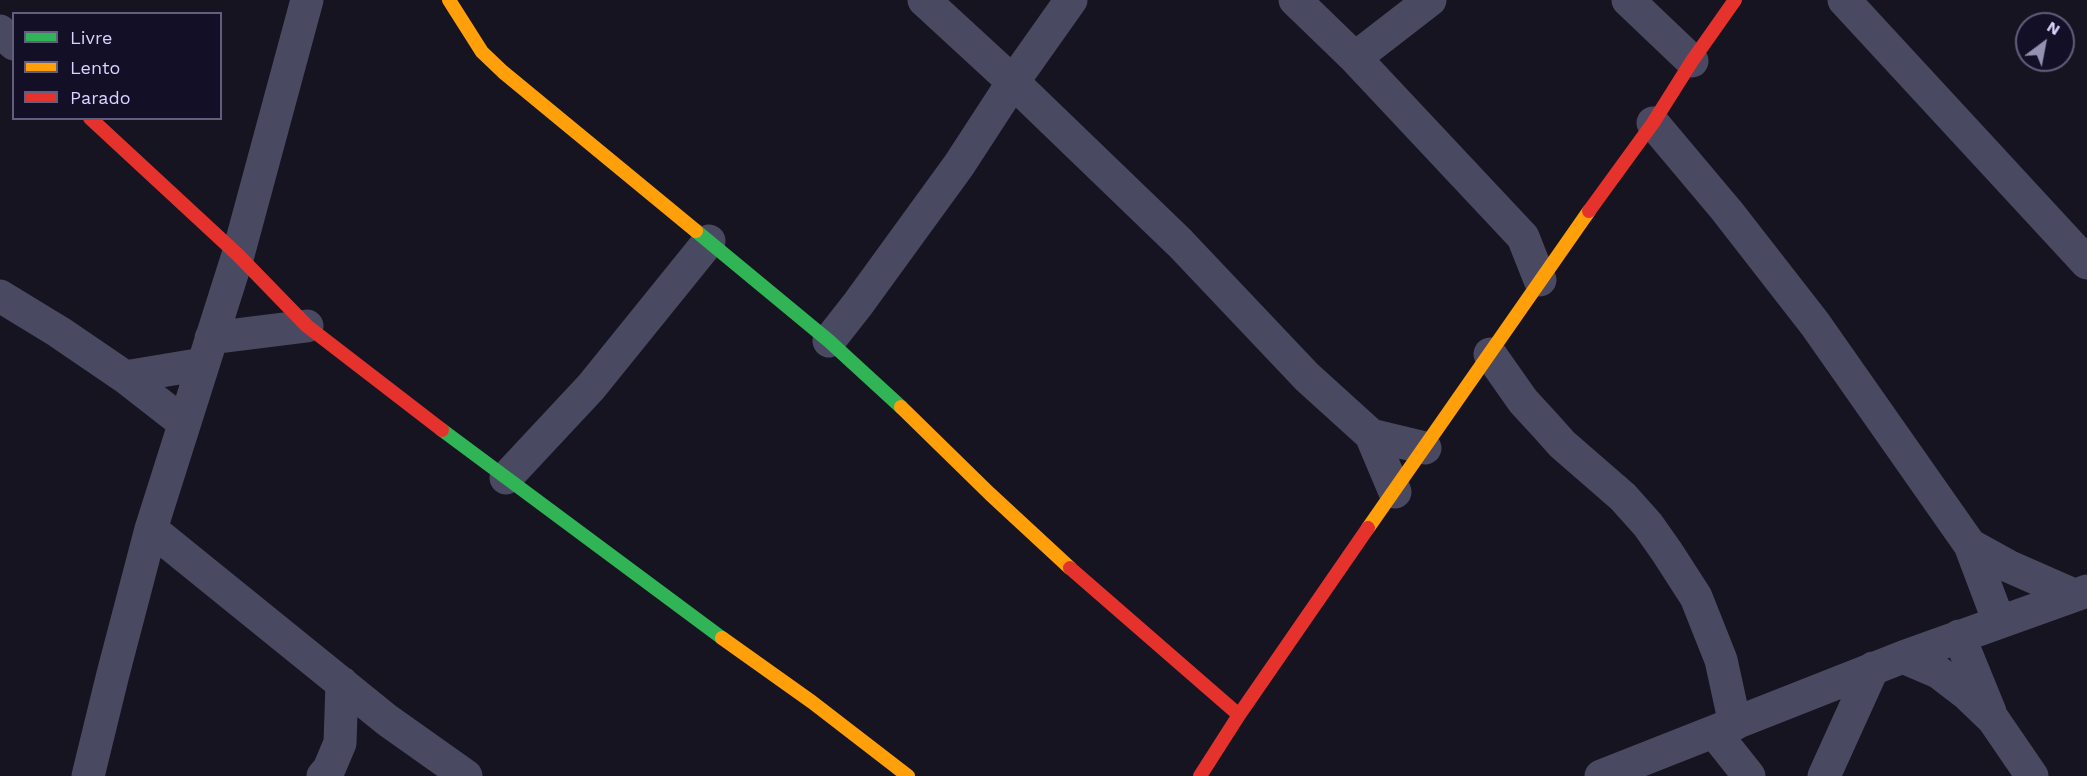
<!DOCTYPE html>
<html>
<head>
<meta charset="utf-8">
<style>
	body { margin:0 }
	#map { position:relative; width:2087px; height:776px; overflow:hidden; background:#161421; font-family:"Work Sans",sans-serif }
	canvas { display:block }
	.legend { position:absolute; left:12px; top:12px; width:210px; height:108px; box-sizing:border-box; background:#130f26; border:2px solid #625e7d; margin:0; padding:8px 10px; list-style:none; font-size:18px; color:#d9d4ff }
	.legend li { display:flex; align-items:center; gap:12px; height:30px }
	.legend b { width:30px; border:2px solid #625e7d }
	.north { position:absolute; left:2015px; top:12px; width:60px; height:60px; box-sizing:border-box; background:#130f26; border:2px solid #625e7d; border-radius:50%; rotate:32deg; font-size:16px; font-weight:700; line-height:24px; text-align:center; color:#d9d4ff }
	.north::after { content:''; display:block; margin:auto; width:21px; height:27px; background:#9591b1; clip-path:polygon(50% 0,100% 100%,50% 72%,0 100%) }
</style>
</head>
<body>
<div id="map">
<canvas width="2087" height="776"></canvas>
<ul class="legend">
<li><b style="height:8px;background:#30b455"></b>Livre</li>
<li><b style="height:8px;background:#ff9f0a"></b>Lento</li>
<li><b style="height:8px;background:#e5322d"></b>Parado</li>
</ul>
<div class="north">N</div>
</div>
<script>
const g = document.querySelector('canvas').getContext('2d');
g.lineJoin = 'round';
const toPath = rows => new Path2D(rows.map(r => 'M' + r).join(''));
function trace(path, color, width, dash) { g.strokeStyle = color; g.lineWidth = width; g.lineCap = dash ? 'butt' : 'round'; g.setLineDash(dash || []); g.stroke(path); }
trace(toPath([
	[924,0,1013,82,1180,243,1307,377,1371,435,1395,492],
	[1295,0,1355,58,1523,237,1540,280],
	[1628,0,1692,61],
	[1844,0,2087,263],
	[0,31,14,44],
	[1355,58,1430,0],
	[1653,123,1727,211,1815,324,1970,545,1999,622],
	[0,296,59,332,125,377,184,423],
	[211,338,307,326],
	[829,341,858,304,959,165,1013,82,1071,0],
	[1490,354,1523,401,1546,426,1562,444,1623,497,1648,525,1667,552,1696,597,1721,660,1735,724],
	[125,377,203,364],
	[1371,435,1425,448],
	[506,478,591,387,709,241],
	[151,529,387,720,466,776],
	[1970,545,2008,566,2074,595],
	[1959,636,1990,712],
	[1903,657,1938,672,1968,695,1993,719,2032,776],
	[1714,732,1749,776],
	[88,776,113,674,151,529,238,255,307,0],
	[323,776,329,769,340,743,342,683],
	[1601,776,1903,657,2087,591],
	[1824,776,1873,668]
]), '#4a4962', 33);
trace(toPath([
	[696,231,829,341,901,407],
	[442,430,722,638]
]), '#30b455', 14);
trace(toPath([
	[449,0,482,52,503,72,696,231],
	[901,407,990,494,1070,568],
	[1368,528,1589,211],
	[722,638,812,702,908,776]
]), '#ff9f0a', 14);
trace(toPath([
	[90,118,238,255,307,326,442,430],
	[1589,211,1653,123,1692,61,1735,0],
	[1070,568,1239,715],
	[1200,776,1239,715,1368,528]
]), '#e5322d', 14);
</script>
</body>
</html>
